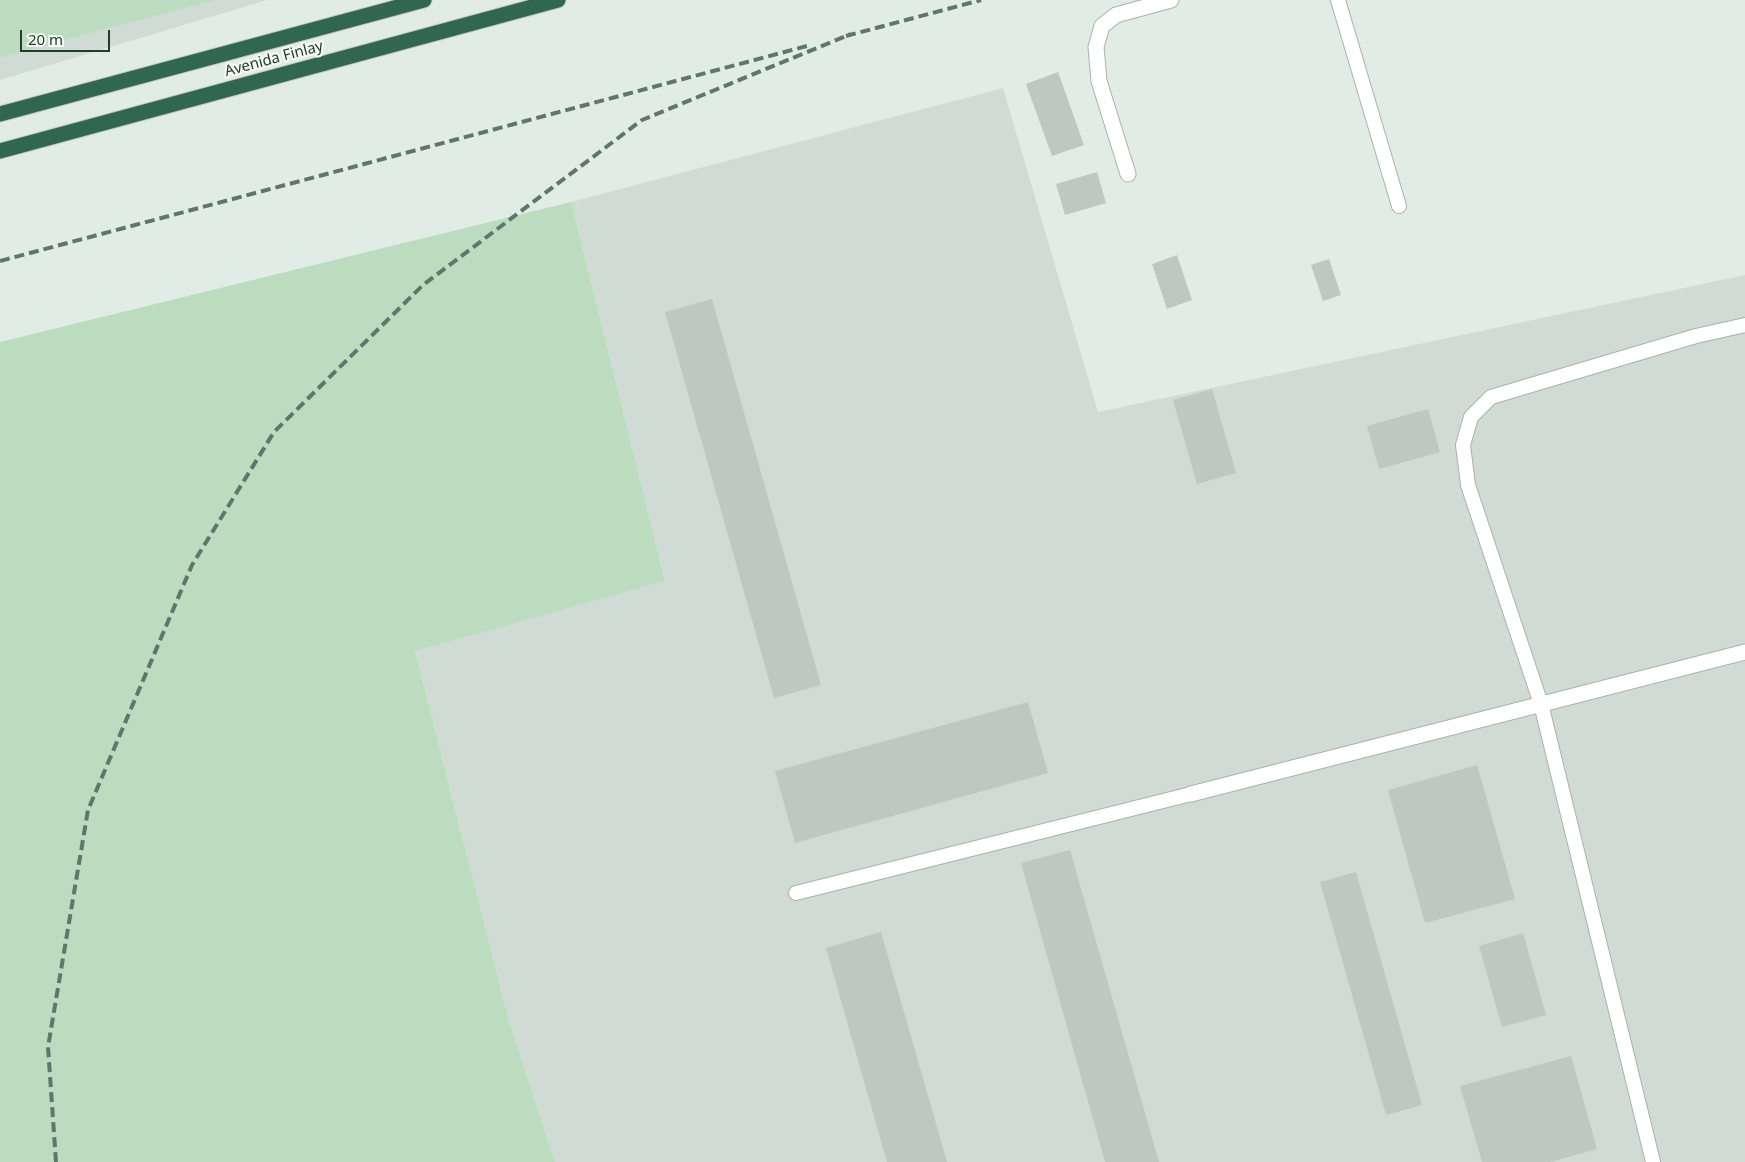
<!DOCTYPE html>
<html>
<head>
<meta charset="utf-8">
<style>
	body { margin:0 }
	#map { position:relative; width:1745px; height:1162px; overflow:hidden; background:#e2ece6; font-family:"Noto Sans",sans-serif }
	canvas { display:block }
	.scale { position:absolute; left:20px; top:30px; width:90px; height:22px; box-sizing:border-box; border:2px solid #233c31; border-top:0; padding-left:6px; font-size:15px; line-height:18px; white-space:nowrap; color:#233c31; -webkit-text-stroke:4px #f3f8f4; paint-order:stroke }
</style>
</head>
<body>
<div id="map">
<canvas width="1745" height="1162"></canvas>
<div class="scale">20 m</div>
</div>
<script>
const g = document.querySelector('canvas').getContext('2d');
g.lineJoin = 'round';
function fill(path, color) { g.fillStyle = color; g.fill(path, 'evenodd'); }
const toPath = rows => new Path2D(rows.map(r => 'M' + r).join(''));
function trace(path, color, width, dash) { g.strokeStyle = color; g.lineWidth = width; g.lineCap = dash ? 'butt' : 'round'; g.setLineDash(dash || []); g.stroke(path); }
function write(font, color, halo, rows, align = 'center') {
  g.font = font + ' "Noto Sans",sans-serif'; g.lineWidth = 4.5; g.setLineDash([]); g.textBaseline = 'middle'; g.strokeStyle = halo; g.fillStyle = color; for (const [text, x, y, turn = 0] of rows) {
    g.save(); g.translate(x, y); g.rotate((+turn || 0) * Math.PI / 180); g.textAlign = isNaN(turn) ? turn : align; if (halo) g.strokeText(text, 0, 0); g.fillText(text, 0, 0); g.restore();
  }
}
fill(toPath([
	[0,0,267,0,0,80],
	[1003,88,1098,412,1745,275,1745,1162,555,1162,509,1021,415,650,665,581,571,202]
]), '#d1dbd5');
fill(toPath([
	[0,0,215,0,0,57],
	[571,202,665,581,415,651,509,1021,555,1162,0,1162,0,342]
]), '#bcdcbf');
fill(toPath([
	[1058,72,1084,145,1052,156,1026,84],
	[1097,172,1106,203,1065,215,1056,184],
	[1177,255,1192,300,1167,309,1152,264],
	[1329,259,1341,295,1323,301,1311,265],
	[712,299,821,685,774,698,665,312],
	[1212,389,1236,473,1197,484,1173,400],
	[1428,409,1440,452,1379,469,1367,426],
	[1028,702,1048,773,795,843,775,771],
	[1477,765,1515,899,1425,923,1388,790],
	[1070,850,1159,1162,1105,1162,1021,863],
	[1356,872,1422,1105,1386,1115,1320,882],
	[881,932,947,1162,887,1162,826,948],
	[1523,933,1546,1015,1502,1027,1479,946],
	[1571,1056,1597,1149,1550,1162,1482,1162,1460,1086]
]), '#bbc9c1');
const lane = toPath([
	[1338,0,1399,206],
	[796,893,1191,794],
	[1653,1162,1541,704,1468,485,1463,445,1471,417,1491,397,1696,336,1745,325]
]);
const street = toPath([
	[1128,174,1099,81,1096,47,1102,26,1116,15,1171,0],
	[1191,794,1745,652]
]);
const highway = toPath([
	[0,114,424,0],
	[0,151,558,0]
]);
trace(lane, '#a5b4ac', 16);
trace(street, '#a5b4ac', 17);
trace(highway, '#c1c8c5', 17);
trace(lane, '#fff', 14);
trace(street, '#fff', 15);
trace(highway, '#316652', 15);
trace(toPath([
	[846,36,981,0],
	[0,261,807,46],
	[56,1162,48,1047,88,810,192,565,274,432,423,285,642,120,851,34]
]), '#5e776c', 4, [10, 5]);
write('15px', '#233c31', '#f3f8f4', [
	["Avenida Finlay",274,59,-15]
]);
</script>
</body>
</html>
